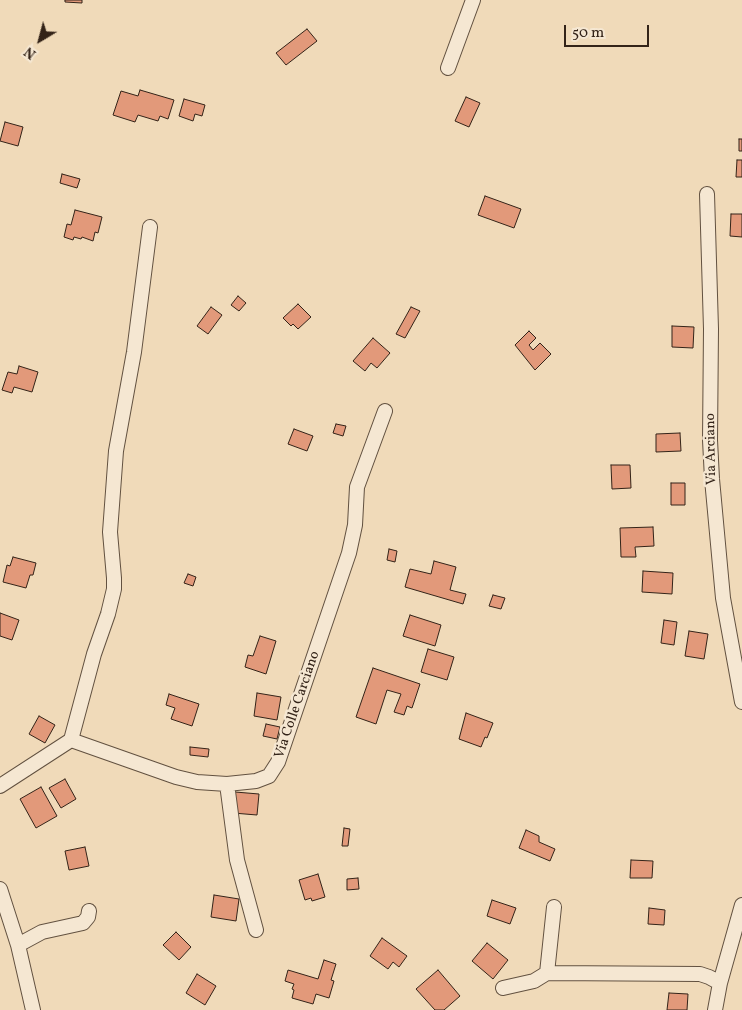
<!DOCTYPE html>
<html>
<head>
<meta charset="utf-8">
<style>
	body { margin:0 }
	#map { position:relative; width:742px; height:1010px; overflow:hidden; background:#f0dab9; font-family:Vollkorn,serif }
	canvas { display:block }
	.north { position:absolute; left:15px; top:15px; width:50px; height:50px; -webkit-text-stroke:4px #f5e7d2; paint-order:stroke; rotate:217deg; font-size:14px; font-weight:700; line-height:20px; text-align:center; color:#332318 }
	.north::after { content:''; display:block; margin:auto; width:18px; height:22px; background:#332318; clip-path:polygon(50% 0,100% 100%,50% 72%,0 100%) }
	.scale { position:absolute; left:564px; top:25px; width:85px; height:22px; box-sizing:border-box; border:2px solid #332318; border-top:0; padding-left:6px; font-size:15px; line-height:18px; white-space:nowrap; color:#332318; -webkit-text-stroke:4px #f5e7d2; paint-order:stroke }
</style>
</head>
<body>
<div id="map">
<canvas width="742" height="1010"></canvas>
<div class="north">N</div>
<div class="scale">50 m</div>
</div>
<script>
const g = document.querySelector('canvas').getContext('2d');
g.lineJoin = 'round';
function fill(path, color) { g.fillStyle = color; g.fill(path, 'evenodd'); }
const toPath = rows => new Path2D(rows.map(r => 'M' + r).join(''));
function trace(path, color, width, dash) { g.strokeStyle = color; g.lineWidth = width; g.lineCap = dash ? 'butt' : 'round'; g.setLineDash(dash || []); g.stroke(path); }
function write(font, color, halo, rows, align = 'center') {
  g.font = font + ' Vollkorn,serif'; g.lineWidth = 5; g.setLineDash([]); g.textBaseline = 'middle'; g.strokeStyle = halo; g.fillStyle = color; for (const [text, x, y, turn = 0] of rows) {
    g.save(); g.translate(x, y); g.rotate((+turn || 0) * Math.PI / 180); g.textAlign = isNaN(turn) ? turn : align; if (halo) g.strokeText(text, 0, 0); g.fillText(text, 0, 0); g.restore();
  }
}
const building = toPath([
	[65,0,82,0,82,3,65,2,65,0],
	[307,29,317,41,286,65,276,53,307,29],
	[140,90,174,100,168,119,160,116,158,121,138,115,135,122,113,115,121,91,138,96,140,90],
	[466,97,480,103,469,127,455,121,466,97],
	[184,99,205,105,202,116,195,114,193,121,179,116,184,99],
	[5,122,23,127,18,146,0,141,5,122],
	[739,139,742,139,742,151,739,151,739,139],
	[737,160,742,160,742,177,736,177,737,160],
	[62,174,80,179,77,188,60,183,62,174],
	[485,196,521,209,514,228,478,215,485,196],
	[75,210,102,217,98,233,95,232,93,241,82,237,81,239,74,237,73,240,64,237,67,224,71,225,75,210],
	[731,214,742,214,742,237,730,236,731,214],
	[238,296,246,303,239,311,231,305,238,296],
	[298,304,311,317,298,329,293,324,291,326,283,318,298,304],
	[211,307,222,315,208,334,197,326,211,307],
	[411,307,420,311,405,338,396,334,411,307],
	[672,326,694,327,693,348,672,347,672,326],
	[529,331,536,338,529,345,533,350,540,343,551,354,535,370,515,345,529,331],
	[373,338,390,353,377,368,371,363,365,371,353,361,373,338],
	[19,366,38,372,32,392,14,387,12,393,2,390,8,372,17,374,19,366],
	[336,424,346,426,343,436,333,433,336,424],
	[294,429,313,436,307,451,288,444,294,429],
	[680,433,681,451,656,452,656,434,680,433],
	[611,465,630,465,631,488,612,489,611,465],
	[671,483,685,483,685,505,671,505,671,483],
	[653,527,654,546,635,547,636,557,621,557,620,528,653,527],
	[389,549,397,551,395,562,387,560,389,549],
	[13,557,36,563,33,575,30,575,26,588,3,582,7,565,10,566,13,557],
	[434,561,456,567,450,590,466,594,463,604,405,587,410,569,431,574,434,561],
	[643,571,673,573,672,594,642,592,643,571],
	[188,574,196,577,193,586,184,583,188,574],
	[493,595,505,598,501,609,489,606,493,595],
	[0,613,19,620,12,640,0,636,0,613],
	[410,615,441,625,435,646,403,636,410,615],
	[664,620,677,622,674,645,661,643,664,620],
	[689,631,708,634,704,659,685,656,689,631],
	[260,636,276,641,266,674,245,667,248,655,253,656,260,636],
	[428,649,454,657,447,680,421,672,428,649],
	[373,668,420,684,412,708,407,706,404,715,394,712,401,694,387,690,376,724,356,717,373,668],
	[257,693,281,697,277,720,254,716,257,693],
	[169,694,199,704,192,726,171,719,175,708,166,705,169,694],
	[466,713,493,723,487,738,485,737,481,747,459,739,466,713],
	[39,716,55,725,45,743,29,734,39,716],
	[266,724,280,727,277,739,263,736,266,724],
	[190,747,209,749,208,757,190,755,190,747],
	[65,779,76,799,61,808,49,788,65,779],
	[41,787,57,816,36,828,20,799,41,787],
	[235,792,259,794,257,815,233,813,235,792],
	[344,828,350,829,348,846,342,846,344,828],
	[526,830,539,836,539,842,555,849,550,861,519,848,526,830],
	[85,847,89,866,69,870,65,851,85,847],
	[631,860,653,861,652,878,630,878,631,860],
	[318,874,325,897,312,901,311,898,305,900,299,880,318,874],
	[358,878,359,889,347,890,347,879,358,878],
	[214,895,239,899,236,921,211,917,214,895],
	[492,900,516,908,510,924,487,916,492,900],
	[649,908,665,910,664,925,648,924,649,908],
	[176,932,191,947,179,960,163,945,176,932],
	[382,938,407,956,399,967,393,962,388,969,370,956,382,938],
	[487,943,508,960,493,979,472,961,487,943],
	[324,960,336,964,331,980,334,981,329,998,316,994,313,1004,292,998,294,990,292,989,294,984,285,981,288,970,318,979,324,960],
	[438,970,460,996,444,1010,435,1010,416,989,438,970],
	[197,974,216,986,205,1005,186,993,197,974],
	[669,993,688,994,687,1010,667,1010,669,993]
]);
fill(building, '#e2997a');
trace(building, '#332318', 1);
const minor = toPath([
	[448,68,473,0],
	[707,194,711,329,710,440,712,479,723,598,742,702],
	[71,740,94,654,108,614,114,589,114,578,110,532,116,451,134,352,150,227],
	[227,784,237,860,256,930],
	[0,786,71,740,176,777,197,782,227,784,256,781,269,776,278,762,349,553,355,525,357,487,385,411],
	[0,889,18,945,33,1010],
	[554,907,547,973,700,974,709,977,720,983],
	[18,945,42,932,83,923,88,917,89,911],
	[503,988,534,981,547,973],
	[715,1010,720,983,742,905]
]);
trace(minor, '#625140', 16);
trace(minor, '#f5e7d2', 14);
write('14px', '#332318', '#f5e7d2', [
	["Via Arciano",712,449,-91],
	["Via Colle Carciano",298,705,-71]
]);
</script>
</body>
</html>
